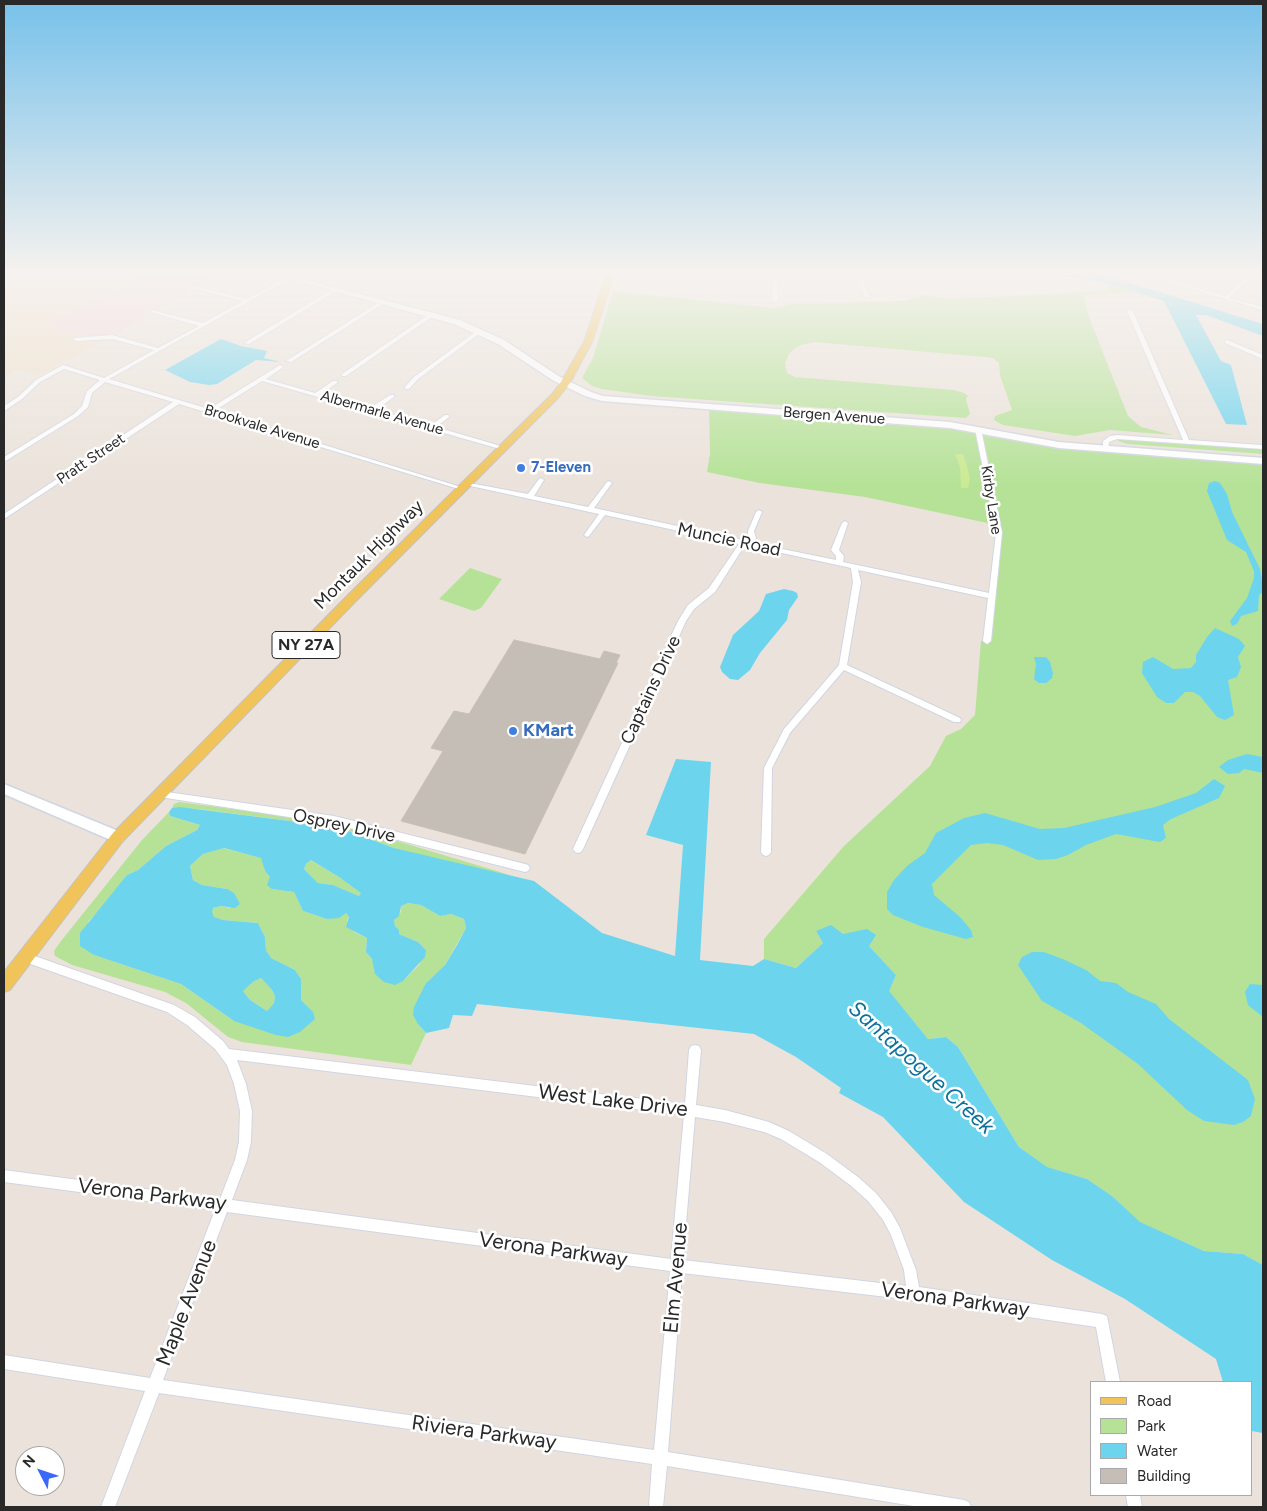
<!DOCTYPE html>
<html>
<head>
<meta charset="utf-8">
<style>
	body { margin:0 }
	#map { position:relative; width:1267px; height:1511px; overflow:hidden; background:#ebe3db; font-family:Figtree,sans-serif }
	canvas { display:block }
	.frame { position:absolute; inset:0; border:5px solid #292929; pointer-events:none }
	.legend { position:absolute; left:1090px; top:1381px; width:162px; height:115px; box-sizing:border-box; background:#fff; border:1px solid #a9a9a9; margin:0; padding:6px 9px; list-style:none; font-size:15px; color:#292929 }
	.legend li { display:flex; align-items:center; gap:10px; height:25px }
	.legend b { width:25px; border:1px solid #a9a9a9 }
	.north { position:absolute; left:15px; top:1446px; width:50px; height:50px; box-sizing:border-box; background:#fff; border:1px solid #a9a9a9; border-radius:50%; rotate:311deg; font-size:14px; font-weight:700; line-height:20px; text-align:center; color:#292929 }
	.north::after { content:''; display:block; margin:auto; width:18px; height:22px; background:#3a69f9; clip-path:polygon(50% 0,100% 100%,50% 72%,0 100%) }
</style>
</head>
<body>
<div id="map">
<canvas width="1267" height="1511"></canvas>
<div class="frame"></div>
<ul class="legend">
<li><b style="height:6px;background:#f0c45b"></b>Road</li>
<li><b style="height:14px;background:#b5e297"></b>Park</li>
<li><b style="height:14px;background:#6dd4ee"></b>Water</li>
<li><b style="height:14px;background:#c4beb6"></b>Building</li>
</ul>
<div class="north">N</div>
</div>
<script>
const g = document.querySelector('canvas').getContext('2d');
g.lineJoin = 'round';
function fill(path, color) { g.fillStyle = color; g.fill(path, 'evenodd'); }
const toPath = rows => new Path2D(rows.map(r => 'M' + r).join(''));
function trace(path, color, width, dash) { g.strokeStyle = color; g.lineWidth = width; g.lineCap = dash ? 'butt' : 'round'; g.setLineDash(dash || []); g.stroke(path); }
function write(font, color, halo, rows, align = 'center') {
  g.font = font + ' Figtree,sans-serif'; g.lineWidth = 5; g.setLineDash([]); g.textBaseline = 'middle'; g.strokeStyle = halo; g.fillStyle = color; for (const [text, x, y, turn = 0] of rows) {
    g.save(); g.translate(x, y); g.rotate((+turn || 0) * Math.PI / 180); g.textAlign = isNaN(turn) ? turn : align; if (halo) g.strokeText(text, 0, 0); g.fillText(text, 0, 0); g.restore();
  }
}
fill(toPath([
	[38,275,146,275,46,322,84,337,113,335,40,375,18,369,4,376,4,290]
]), '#ede0ca');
fill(toPath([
	[146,275,215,275,211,278,222,281,208,288,199,286,113,335,84,337,46,323]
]), '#f2d8db');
fill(toPath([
	[1111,285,1136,293,1084,295,1089,317,1128,416,1141,427,1173,435,1110,430,1075,436,1003,425,994,420,995,416,1012,410,1000,375,999,363,993,358,985,357,814,342,801,345,794,349,789,354,785,363,787,373,795,377,954,390,964,393,968,396,966,399,970,414,966,418,651,396,602,389,592,386,582,378,593,358,613,291,772,308,793,304,904,301,925,295,949,299,1080,292,1107,290,1106,288],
	[709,406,950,425,1105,450,1263,461,1263,1265,1243,1254,1204,1251,1139,1222,1112,1196,1087,1179,1046,1167,1019,1147,958,1047,946,1037,928,1039,888,991,896,975,869,946,843,934,816,931,823,943,796,968,764,959,764,939,844,846,930,766,946,736,961,729,975,715,981,641,987,642,997,525,865,497,760,483,707,472,710,454],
	[1119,439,1263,449,1263,454,1128,444,1118,441],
	[470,568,502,579,481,608,474,611,439,599],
	[179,802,334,822,510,875,453,864,394,848,337,827,198,809,172,808,174,804],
	[169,812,170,816,200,825,197,830,166,846,138,870,127,875,107,902,88,922,94,955,181,984,234,1021,306,1005,301,1000,301,979,295,970,271,958,266,950,265,937,258,923,223,920,214,917,211,912,213,908,221,906,230,908,227,889,202,885,193,880,190,866,203,854,223,848,262,858,265,871,270,877,272,889,294,892,303,911,327,919,346,913,349,916,347,921,354,932,367,938,366,952,372,959,403,981,419,965,426,950,418,942,399,934,399,930,395,926,394,920,401,912,400,906,408,903,421,905,440,916,451,914,464,919,466,928,445,965,426,983,418,1024,426,1033,411,1065,242,1042,228,1037,186,1003,165,992,72,965,55,956,54,951,61,941,142,840],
	[311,860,339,877,362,893,359,896,333,885,318,883,304,869,306,864],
	[261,978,272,990,275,996,274,1003,267,1011,250,1000,243,991,253,982]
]), '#b5e297');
fill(toPath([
	[955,454,963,454,966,463,970,478,968,488,961,488,960,467]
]), '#caea92');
fill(toPath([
	[1061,275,1099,275,1111,277,1263,324,1263,336,1206,315,1196,315,1221,361,1231,365,1247,425,1226,424,1164,301,1111,285],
	[221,339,241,346,267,351,264,358,281,362,256,360,217,384,209,385,190,382,165,370],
	[1215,481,1220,483,1227,494,1232,512,1260,569,1262,581,1263,592,1259,595,1258,611,1241,616,1237,624,1232,626,1230,621,1247,598,1254,578,1254,571,1246,552,1227,540,1207,491,1209,483],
	[784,589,793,591,797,593,798,597,789,610,787,620,760,653,750,670,738,680,730,679,722,672,720,667,733,635,759,611,766,594],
	[1215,628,1239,639,1245,646,1238,657,1241,667,1237,677,1228,680,1234,715,1225,720,1217,717,1200,696,1193,692,1185,692,1174,703,1166,703,1157,697,1142,673,1143,662,1153,657,1173,669,1191,668,1196,662,1196,655,1207,637],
	[1034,657,1046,657,1050,662,1053,673,1052,678,1046,683,1039,683,1034,679,1036,664],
	[1247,754,1263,757,1263,773,1244,769,1239,773,1228,774,1219,767,1228,760],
	[676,759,711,762,700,960,753,966,764,959,796,968,823,943,816,931,831,925,843,934,867,929,876,935,869,946,896,975,889,991,928,1039,946,1037,958,1047,1019,1147,1047,1167,1087,1179,1112,1196,1140,1222,1204,1251,1243,1254,1263,1265,1263,1433,1251,1431,1251,1382,1223,1382,1216,1359,1125,1299,1052,1260,964,1202,883,1117,839,1093,841,1088,796,1057,754,1034,477,1004,472,1016,453,1015,449,1028,426,1033,418,1024,413,1015,414,1007,426,983,445,965,457,945,466,928,464,919,451,914,440,916,421,905,408,903,401,906,399,916,394,920,395,926,399,930,399,934,418,942,426,950,425,957,403,981,395,985,384,982,375,974,372,959,366,952,367,938,346,927,349,917,346,913,339,918,327,919,303,911,294,892,272,889,267,885,270,877,265,871,261,858,224,848,203,854,190,866,193,880,202,885,227,889,234,893,240,904,235,908,221,906,213,908,212,912,214,917,223,920,258,923,265,937,266,950,271,958,295,970,301,979,301,1000,313,1012,315,1019,300,1032,288,1037,276,1035,234,1021,181,984,94,955,80,946,80,933,127,875,138,870,166,846,197,830,200,825,170,816,169,812,172,808,180,807,337,827,394,848,534,881,602,933,675,956,683,845,646,835],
	[311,860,339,877,361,893,359,896,333,885,318,883,304,869,306,864],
	[261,978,272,990,275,996,274,1003,267,1011,250,1000,243,991,253,982],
	[1214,779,1225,786,1219,798,1171,819,1163,825,1166,838,1160,842,1116,834,1086,845,1068,855,1056,859,1038,860,1003,845,987,843,971,845,932,884,934,895,960,917,971,930,973,937,966,939,923,927,893,915,887,909,887,892,894,880,907,866,925,853,936,833,964,818,985,813,1040,829,1064,828,1155,807,1196,793],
	[1032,952,1044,952,1065,960,1086,970,1100,981,1116,983,1128,992,1156,1004,1169,1019,1248,1080,1255,1099,1251,1116,1243,1122,1234,1125,1204,1121,1187,1110,1138,1064,1081,1023,1042,1001,1018,965,1022,957],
	[1250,984,1263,985,1263,1017,1248,1005,1245,992]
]), '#6dd4ee');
const building = toPath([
	[514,640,600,659,604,651,620,655,616,663,618,663,525,854,401,821,443,751,431,748,454,711,469,714,514,640]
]);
fill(building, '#c4beb6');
trace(building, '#c7bfb4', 1);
const street = toPath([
	[773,275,777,275,778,300,775,302,772,300,773,275],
	[856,275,860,275,870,298,865,297,856,275],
	[912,275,928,275,961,279,998,275,1016,275,1014,276,961,281,914,276,912,275],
	[1144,275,1151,275,1225,296,1249,275,1254,275,1229,298,1263,307,1263,310,1144,275],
	[287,277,291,278,109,379,209,409,280,365,283,367,282,368,266,379,315,393,333,381,337,381,337,383,321,394,370,408,390,395,394,395,394,397,376,410,430,426,445,415,449,415,449,417,436,427,504,447,504,449,500,449,262,381,214,411,464,488,463,489,459,489,179,404,4,519,4,514,173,402,105,382,92,393,88,407,78,416,4,462,4,457,74,414,82,406,87,391,100,380,64,369,40,382,22,399,4,411,4,406,18,397,36,380,63,365,104,378,154,350,112,339,76,341,73,339,74,338,112,335,158,348,199,326,151,312,151,310,203,323,243,301,193,288,193,286,247,299,287,277],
	[334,288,336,289,336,291,249,344,244,343,334,288],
	[381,301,386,302,291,362,286,361,381,301],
	[1130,309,1133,311,1189,440,1263,445,1263,449,1117,439,1109,442,1108,450,1103,451,1103,441,1110,436,1117,435,1183,440,1127,311,1130,309],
	[431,313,436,314,346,376,342,376,342,374,431,313],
	[478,330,483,331,418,379,409,389,405,389,405,387,414,377,478,330],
	[1227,340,1263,355,1263,359,1225,343,1225,341,1227,340],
	[978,427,981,429,1002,533,991,641,987,644,983,641,988,598,858,570,861,582,847,665,960,718,961,720,960,722,954,722,844,670,790,733,772,768,771,852,769,855,766,856,763,855,761,852,764,768,784,729,839,665,853,582,851,568,745,545,715,592,694,609,686,621,583,849,581,852,578,853,575,852,573,849,678,621,688,605,709,588,739,544,605,515,589,536,587,537,584,535,599,514,466,485,463,483,464,482,528,494,539,479,541,478,544,480,534,496,588,507,607,482,609,481,612,483,594,508,747,541,748,538,748,531,756,512,759,510,762,512,754,531,756,538,753,543,836,560,836,556,831,550,842,523,845,521,848,523,839,550,844,556,843,562,989,593,996,533,975,429,978,427],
	[160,791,334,816,525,864,528,865,530,868,528,871,525,872,334,824,160,797,157,796,155,794,157,792,160,791],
	[26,953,174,1005,195,1017,223,1041,229,1049,685,1104,689,1050,691,1046,695,1045,699,1046,701,1050,696,1105,725,1110,769,1122,789,1131,827,1154,858,1177,876,1193,891,1212,900,1228,916,1270,919,1287,1102,1314,1107,1316,1120,1382,1106,1382,1096,1327,913,1300,682,1273,668,1452,964,1500,969,1502,971,1507,920,1507,667,1466,663,1507,649,1507,652,1464,159,1393,115,1507,101,1507,145,1391,4,1369,4,1355,150,1378,215,1210,4,1182,4,1170,220,1199,235,1160,239,1142,240,1111,234,1084,227,1065,215,1049,187,1025,167,1012,22,961,21,958,22,955,26,953],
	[237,1060,684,1115,671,1259,232,1200,247,1160,251,1142,252,1111,246,1084,237,1060],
	[695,1117,725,1122,764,1132,781,1139,819,1162,850,1185,868,1201,883,1220,891,1235,904,1270,906,1286,683,1260,695,1117],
	[227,1212,670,1271,654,1450,163,1380,227,1212],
	[1126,1495,1140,1495,1142,1507,1128,1507,1126,1495]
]);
const secondary = toPath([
	[276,275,287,275,460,320,504,340,560,377,591,392,603,396,950,422,1059,442,1263,458,1263,464,1059,448,950,428,602,401,585,396,554,381,498,344,454,324,276,275],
	[4,784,123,833,125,837,123,841,118,842,113,841,4,794,4,784]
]);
const primary = toPath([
	[606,275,614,275,592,342,570,383,558,398,355,602,123,841,10,990,4,992,4,972,113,833,347,596,552,394,561,382,584,342,606,275]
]);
trace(street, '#d0d5e2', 2);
trace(secondary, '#d0d5e2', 3);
trace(primary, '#c3c3c3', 2);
fill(street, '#fff');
fill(secondary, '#fff');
fill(primary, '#f0c45b');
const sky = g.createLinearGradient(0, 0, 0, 487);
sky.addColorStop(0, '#77c1ea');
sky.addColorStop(0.56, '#f6f2ef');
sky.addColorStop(1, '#f6f2ef00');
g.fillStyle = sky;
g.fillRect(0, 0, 1267, 487);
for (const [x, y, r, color] of [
	[521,468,5,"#3f7fe0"],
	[513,731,5,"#3f7fe0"]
]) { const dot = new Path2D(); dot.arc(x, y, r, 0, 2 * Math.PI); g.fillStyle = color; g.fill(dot); trace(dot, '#fff', 2); }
write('15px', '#292929', '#fff', [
	["Albermarle Avenue",382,413,16],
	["Bergen Avenue",834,416,4],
	["Brookvale Avenue",262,427,17],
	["Pratt Street",91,459,-34],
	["Kirby Lane",991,500,81]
]);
write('bold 15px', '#366cbe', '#fff', [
	["7-Eleven",531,468]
], 'left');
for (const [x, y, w] of [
	[306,645,68]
]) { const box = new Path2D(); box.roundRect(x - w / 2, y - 13.5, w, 27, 4); g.fillStyle = '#fff'; g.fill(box); trace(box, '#292929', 1); }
write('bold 16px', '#292929', null, [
	["NY 27A",306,645]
]);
write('18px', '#292929', '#fff', [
	["Muncie Road",729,540,12],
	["Montauk Highway",369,555,-45],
	["Captains Drive",651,690,-65],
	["Osprey Drive",344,826,12]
]);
write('bold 18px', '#366cbe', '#fff', [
	["KMart",523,731]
], 'left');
write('21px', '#292929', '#fff', [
	["West Lake Drive",613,1101,7],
	["Verona Parkway",152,1195,7],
	["Verona Parkway",553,1250,8],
	["Elm Avenue",676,1278,-85],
	["Verona Parkway",955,1300,8],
	["Maple Avenue",187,1303,-69],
	["Riviera Parkway",484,1433,8]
]);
write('italic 22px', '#0d7199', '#fff', [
	["Santapogue Creek",921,1068,42]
]);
</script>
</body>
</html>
